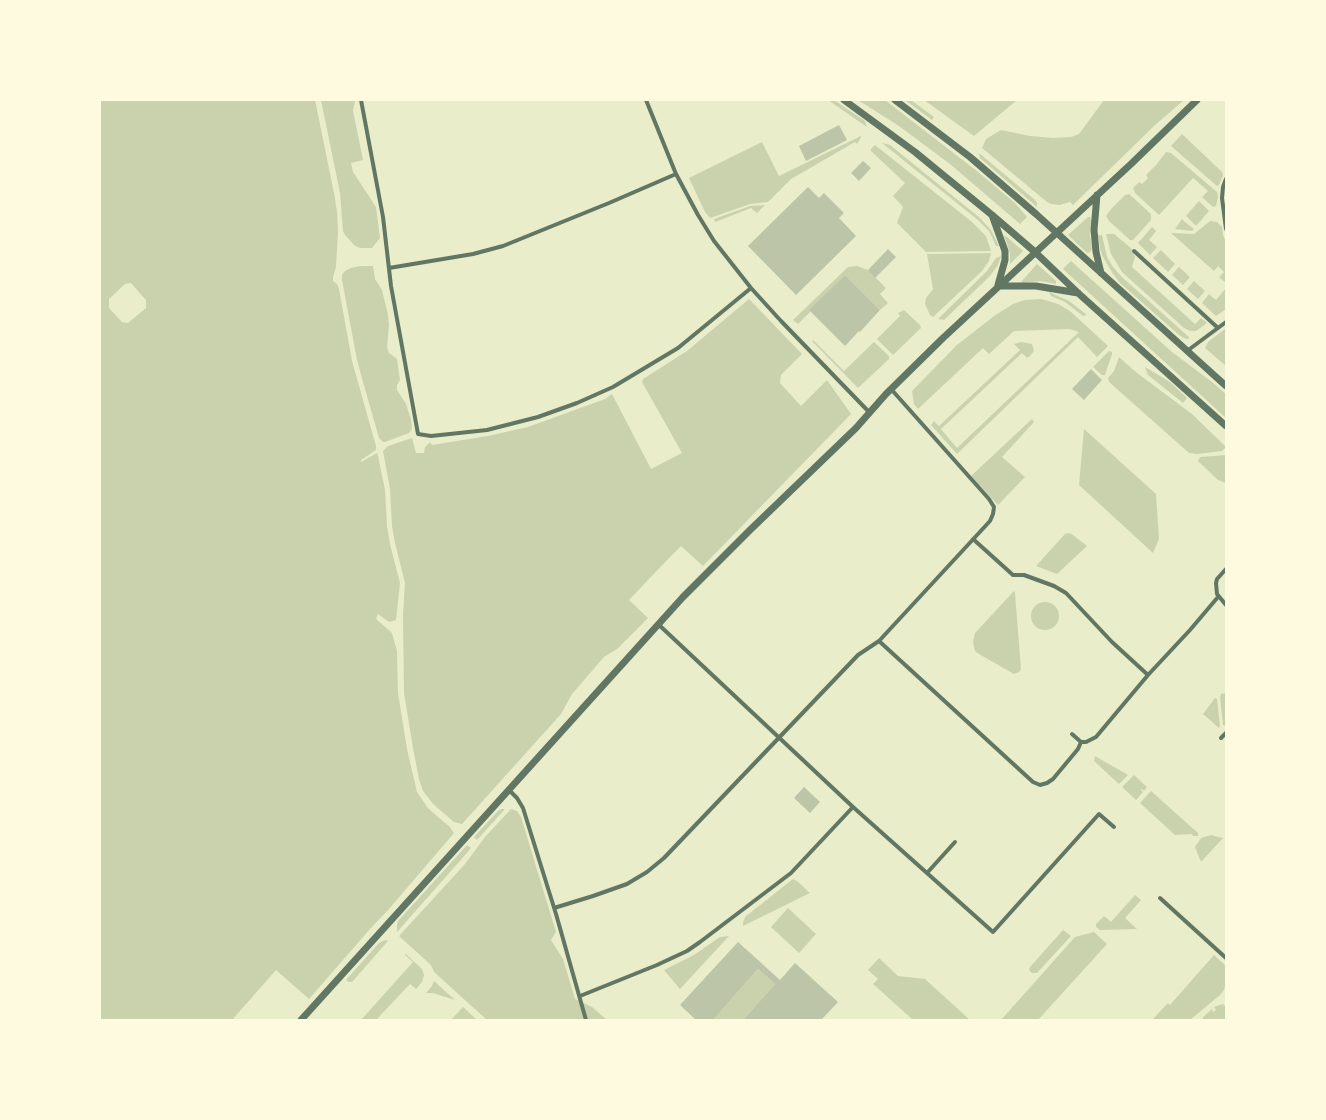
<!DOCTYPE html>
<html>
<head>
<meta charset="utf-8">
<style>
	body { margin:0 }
	#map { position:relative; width:1326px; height:1120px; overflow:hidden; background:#e9edc9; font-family:"Open Sans",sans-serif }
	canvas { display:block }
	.frame { position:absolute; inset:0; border:101px solid #fefae0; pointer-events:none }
</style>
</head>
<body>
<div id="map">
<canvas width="1326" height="1120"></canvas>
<div class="frame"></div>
</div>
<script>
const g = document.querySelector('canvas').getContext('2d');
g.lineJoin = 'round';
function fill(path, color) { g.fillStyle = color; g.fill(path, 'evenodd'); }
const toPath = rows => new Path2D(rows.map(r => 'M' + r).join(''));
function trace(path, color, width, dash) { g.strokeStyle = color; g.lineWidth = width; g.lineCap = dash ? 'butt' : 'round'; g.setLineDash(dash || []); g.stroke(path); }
fill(toPath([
	[100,100,315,100,334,193,337,212,338,232,336,267,333,277,333,281,337,284,339,289,352,361,376,446,376,450,361,460,361,462,377,453,378,456,385,490,387,526,390,544,400,583,396,620,389,622,378,614,376,619,392,633,397,651,398,693,402,718,407,749,417,792,428,808,439,818,449,826,454,833,389,909,370,929,309,999,276,970,232,1020,100,1020],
	[131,283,146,300,146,308,128,323,122,322,109,308,109,299,125,284],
	[321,100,355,101,353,111,363,160,351,163,353,172,376,207,380,238,372,248,360,248,355,246,345,235,343,231,340,193],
	[828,100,834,100,862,119,865,121,867,127],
	[858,100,885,100,978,172,1015,203,1027,217,1020,224,950,164,899,126],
	[905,100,911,100,934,117,932,120],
	[924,100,1017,100,974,136],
	[1104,100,1184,100,1154,126,1073,205,1070,202,1060,205,1051,204,1047,202,982,148,986,139,1001,130,1030,136,1053,138,1071,137,1079,134],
	[1182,134,1222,172,1223,175,1219,185,1217,186,1171,146],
	[861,136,861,138,857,144,855,142,791,179,768,202,750,204,710,218,705,212,689,178,762,142,779,176],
	[882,143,890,145,980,218,991,230,999,246,996,246,989,231,978,220],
	[875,145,972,222,986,236,991,251,926,252,897,223,903,207,893,196,905,183,871,151,871,149],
	[1166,152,1171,153,1217,192,1218,197,1216,206,1213,207,1202,197,1208,191,1193,178,1159,215,1135,193,1133,188,1139,182,1142,184,1148,178,1146,175,1156,165],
	[979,153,1035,200,1037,203,1037,207,980,158],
	[1129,194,1151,214,1151,220,1133,240,1130,240,1109,221,1106,216,1112,208,1125,195],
	[1199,201,1209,211,1197,225,1195,225,1186,216],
	[765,205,757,213,751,208,715,222,714,219,750,206],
	[1088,217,1090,217,1091,220,1090,236,1092,249,1089,253,1086,252,1068,235],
	[1182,219,1185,222,1194,229,1192,231,1175,229],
	[1210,221,1217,222,1222,227,1223,235,1226,242,1226,283,1219,277,1224,272,1218,266,1214,271,1171,233,1194,234],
	[1152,227,1156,231,1149,240,1157,247,1150,255,1138,243],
	[1106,234,1114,234,1131,248,1135,257,1132,267,1195,324,1201,318,1207,323,1196,331,1190,331,1184,328,1122,272,1111,254],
	[1004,235,1007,237,1023,251,1010,264,1010,253],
	[1098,235,1102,235,1107,257,1113,267,1122,277,1190,338,1186,339,1179,335,1120,283,1113,274,1103,257,1100,249],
	[1161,250,1175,264,1168,272,1153,258],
	[991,253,989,261,982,271,933,317,930,315,925,304,926,298,933,289,927,254],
	[1001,256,998,265,990,276,944,320,938,319,987,271,996,258],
	[1071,261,1172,352,1212,382,1226,394,1226,418,1063,269],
	[1037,264,1056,281,1056,284,1040,281,1023,283,1021,282],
	[360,266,373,266,375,279,382,290,388,315,389,325,387,347,389,353,397,359,400,380,397,385,397,390,406,404,411,419,412,429,409,433,385,442,383,442,379,438,363,382,357,360,342,280,342,275,345,271,351,268],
	[857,266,868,270,886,288,880,294,888,303,880,310,845,275,810,310,811,311,798,324,793,320,848,267],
	[1179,267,1190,277,1183,285,1172,275],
	[1194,281,1205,291,1198,299,1187,289],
	[1226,288,1226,309,1216,316,1202,303,1209,294,1216,300],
	[1049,292,1069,301,1087,315,1083,316,1065,302,1051,296],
	[749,299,802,354,781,375,780,383,801,406,827,380,851,414,703,566,681,546,670,557,629,600,648,618,617,649,604,657,572,694,561,714,462,824,454,822,433,804,423,791,419,779,413,748,404,693,403,614,405,583,395,543,392,526,390,489,383,451,388,446,412,438,416,453,424,453,425,447,430,442,432,445,488,436,528,427,605,399,612,394,651,469,682,453,642,382,643,379,687,351],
	[1041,299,1058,304,1070,311,1108,346,1097,357,1078,337,957,454,931,425,934,421,939,426,1020,350,1014,344,1021,342,1032,344,1034,351,1030,356,1027,358,1022,353,941,429,957,448,1079,332,1069,329,1014,331,989,354,983,348,918,409,914,404,912,391,957,345,994,316,1013,304,1025,300],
	[904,310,920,325,921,328,893,355,877,339,900,316,898,313],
	[1225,329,1226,329,1226,366,1205,348,1208,342],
	[813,340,844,371,874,342,889,356,889,359,858,388,812,341],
	[1109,351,1112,352,1112,354,1105,375,1102,375,1093,367],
	[1119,357,1137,373,1192,414,1226,447,1222,451,1197,454,1189,453,1109,382,1108,378,1114,371],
	[1145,367,1170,382,1187,398,1183,403,1148,375],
	[1032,419,1034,422,1002,457,1025,477,998,505,971,476],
	[1084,429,1156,494,1159,539,1153,553,1079,485],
	[1226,455,1226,483,1218,480,1198,461,1200,457],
	[1069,533,1073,535,1087,546,1057,574,1036,566,1065,534],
	[1014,591,1015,593,1021,669,1019,672,1014,674,979,654,975,651,973,642,975,633],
	'1031 616a14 14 0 1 1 28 0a14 14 0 1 1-28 0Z',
	[1226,693,1226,725,1225,726,1223,725,1220,697,1221,694],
	[1215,698,1217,699,1220,726,1219,728,1203,714],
	[1095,756,1128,775,1119,784,1094,761],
	[1134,775,1147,787,1144,791,1142,789,1141,790,1143,792,1136,800,1122,787],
	[1151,791,1198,833,1198,836,1193,836,1192,834,1175,835,1140,803],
	[501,809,505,809,477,840,474,837,497,812],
	[511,809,517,811,521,817,556,932,551,940,563,959,575,999,592,1007,607,1020,487,1020,434,972,431,965,399,936,465,864,485,837],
	[1211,835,1223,838,1201,862,1195,847,1201,838],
	[467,845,471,848,466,854,397,932,397,925,398,921],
	[793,879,797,881,810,893,743,926,743,923,745,917],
	[1135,895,1141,900,1125,918,1137,929,1100,930,1096,927,1096,924,1104,916,1111,922],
	[788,908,816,934,799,953,771,927],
	[1063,930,1071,936,1037,973,1032,973,1029,970,1030,967],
	[1094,932,1107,944,1038,1020,1001,1020,1075,937],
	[729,936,680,989,664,970,694,955,720,937],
	[385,940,388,941,352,982,349,982,346,980,379,943],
	[406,954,422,969,424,975,422,982,416,989,410,984,376,1020,361,1020,413,962,405,955],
	[1214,955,1226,966,1226,983,1224,990,1220,995,1190,1020,1152,1020,1168,1003,1170,1005],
	[879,958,898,976,925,979,970,1020,913,1020,873,984,878,979,868,970],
	[758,969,775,984,743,1020,715,1020,714,1019],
	[434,981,455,1000,433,993,426,993,432,986],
	[1223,1004,1224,1006,1226,1005,1226,1020,1203,1020,1203,1017,1212,1009,1213,1012,1216,1010,1214,1007],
	[463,1007,477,1020,451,1020]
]), '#cad2ad');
fill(toPath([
	[839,125,847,140,806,161,799,146],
	[863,161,871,168,859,181,851,173],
	[808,187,819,198,824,193,844,213,839,218,856,236,796,295,748,246],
	[888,249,896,257,875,278,868,270],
	[845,275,880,310,860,332,859,331,845,346,809,310],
	[1091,369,1102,380,1084,400,1072,389],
	[804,787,820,802,810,813,794,798],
	[738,942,780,980,795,963,838,1002,822,1019,824,1020,743,1020,775,984,758,969,714,1019,715,1020,696,1020,680,1005]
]), '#bcc5a7');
trace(toPath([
	[361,100,383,217,391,286,418,434,431,436,487,430,538,417,577,403,613,387,678,348,751,288],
	[646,100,676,174,698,215,714,241,751,288,781,321,870,413],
	[1226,179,1223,187,1222,198,1226,229],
	[1134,251,1218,328],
	[389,268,473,254,503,246,609,203,676,174],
	[1187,351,1226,322],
	[973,539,1013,575,1024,575,1054,586,1066,593,1112,642,1148,675],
	[1226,569,1217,579,1216,583,1217,594,1226,605],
	[658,624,853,807,993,932,1099,814,1114,827],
	[879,641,1033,782,1040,785,1047,783,1053,779,1078,749,1081,742],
	[1072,734,1081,742,1086,742,1096,737,1148,675,1190,630,1218,597],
	[1221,738,1226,733],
	[509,790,517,798,523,808,556,914,586,1020],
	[927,873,955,842],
	[1160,898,1226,958],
	[554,908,593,896,627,884,647,872,664,858,858,655,879,641,990,521,993,514,994,507,989,499,891,389],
	[580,996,657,965,687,951,700,942,791,873,853,807]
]), '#617663', 4);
trace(toPath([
	[844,100,915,152,992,215,1035,252,1078,293,1226,426],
	[895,100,970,157,1036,214,1226,386],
	[1097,195,1094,230,1096,252,1101,273],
	[992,215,1005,251,1005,260,998,285],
	[998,286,1036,286,1078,293],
	[301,1020,683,597,750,530,856,428,886,394,943,338,1131,164,1197,100]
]), '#617663', 7);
</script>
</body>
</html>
